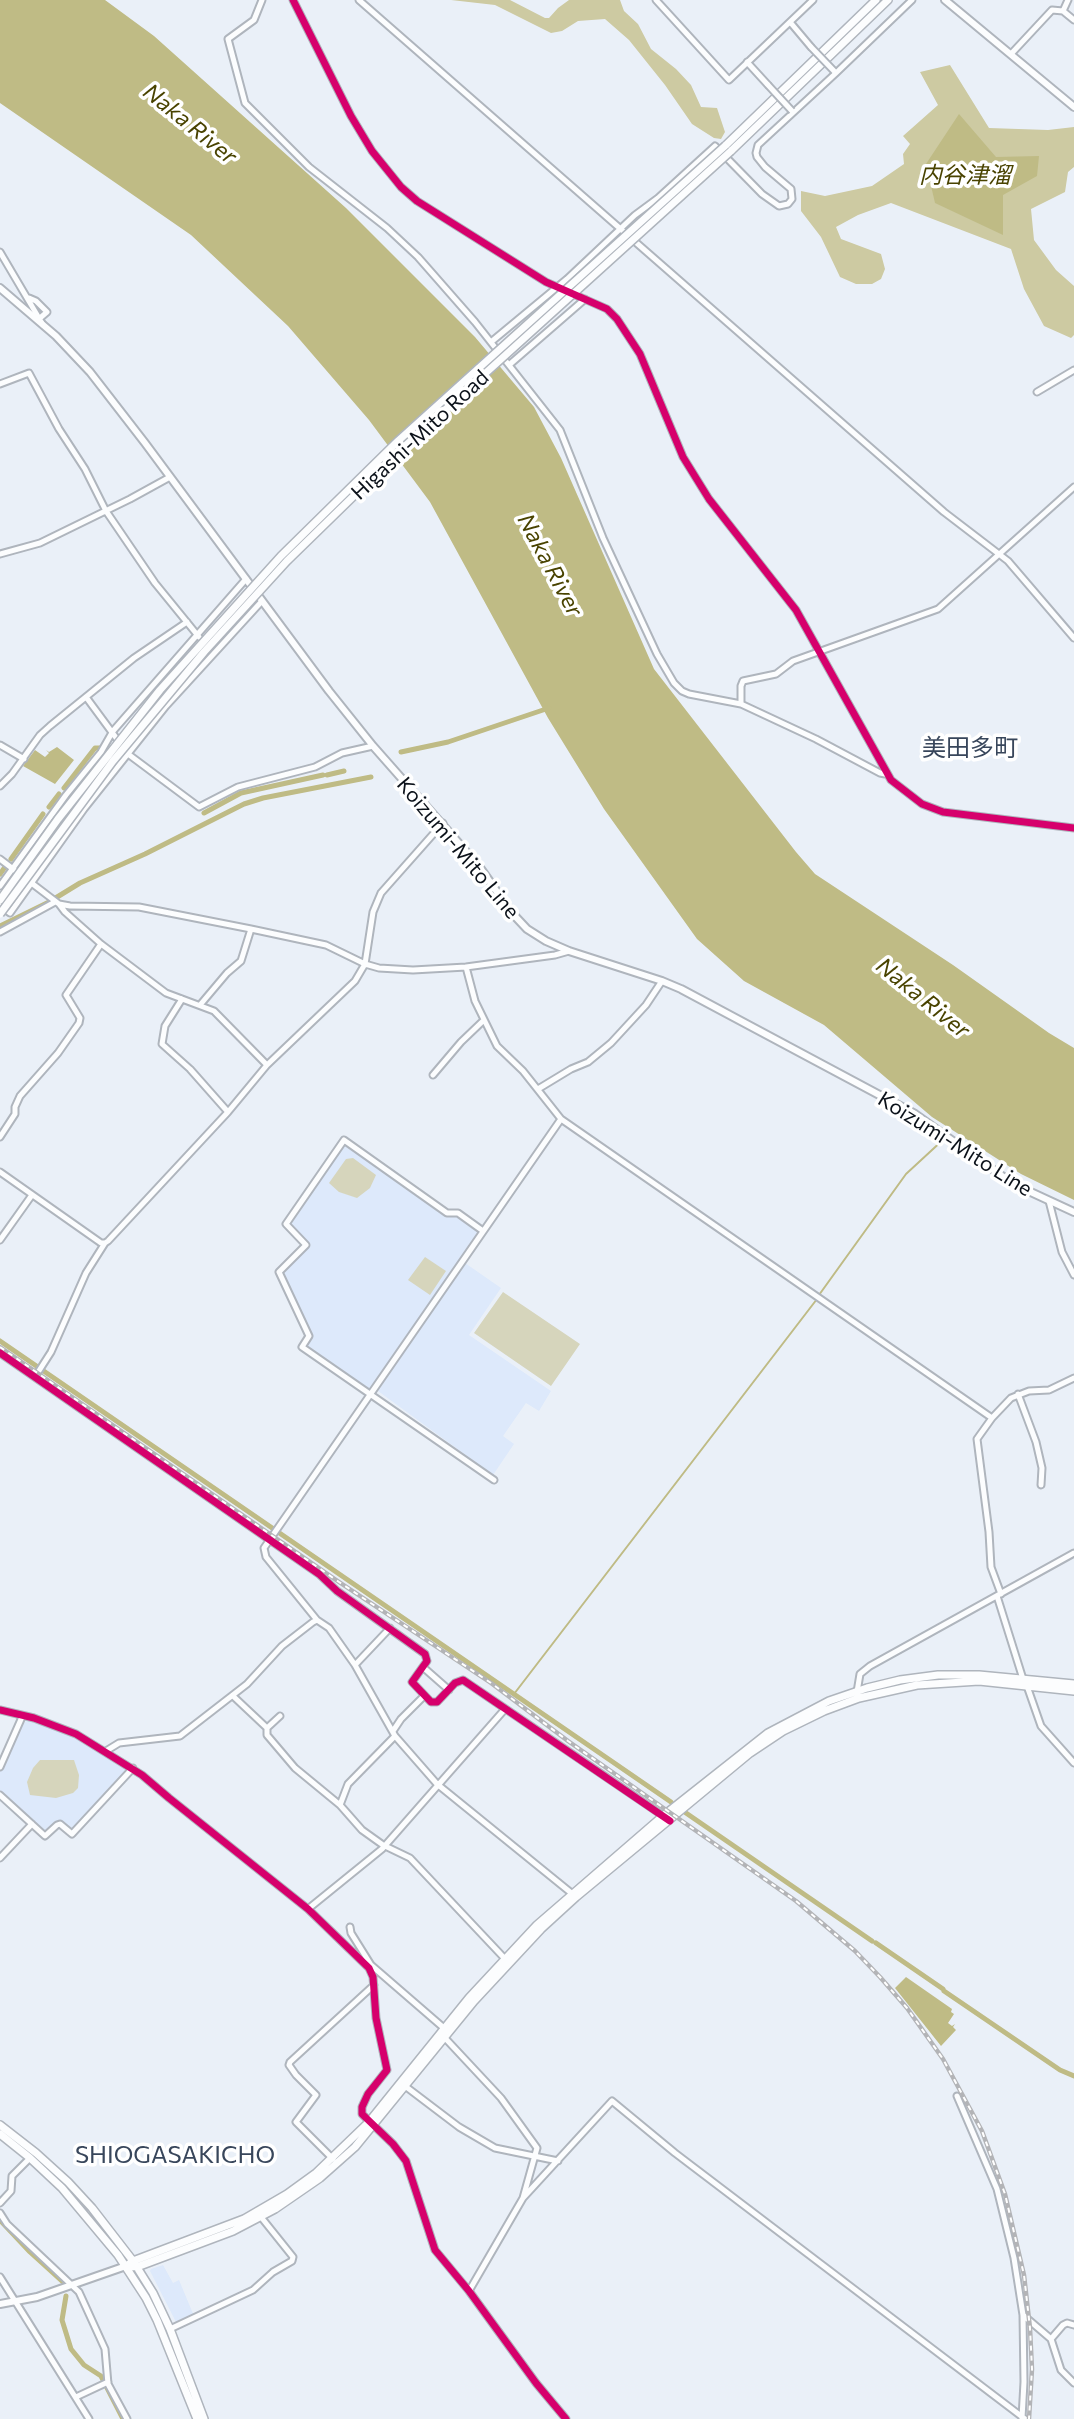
<!DOCTYPE html>
<html>
<head>
<meta charset="utf-8">
<style>
	body { margin:0 }
	canvas { display:block; background:#eaf0f8 }
</style>
</head>
<body>
<canvas width="1074" height="2419"></canvas>
<script>
const g = document.querySelector('canvas').getContext('2d');
g.lineJoin = 'round';
function fill(path, color) { g.fillStyle = color; g.fill(path, 'evenodd'); }
const toPath = rows => new Path2D(rows.map(r => 'M' + r).join(''));
function trace(path, color, width, dash) { g.strokeStyle = color; g.lineWidth = width; g.lineCap = dash ? 'butt' : 'round'; g.setLineDash(dash || []); g.stroke(path); }
function write(font, color, halo, rows, align = 'center') {
  g.font = font + ' Commissioner,"Noto Sans JP",sans-serif'; g.lineWidth = 7; g.setLineDash([]); g.textBaseline = 'middle'; g.strokeStyle = halo; g.fillStyle = color; for (const [text, x, y, turn = 0] of rows) {
    g.save(); g.translate(x, y); g.rotate((+turn || 0) * Math.PI / 180); g.textAlign = isNaN(turn) ? turn : align; if (halo) g.strokeText(text, 0, 0); g.fillText(text, 0, 0); g.restore();
  }
}
fill(toPath([
	[344,1145,446,1216,457,1217,479,1231,371,1389,367,1389,307,1348,307,1344,312,1335,282,1273,309,1245,290,1224,290,1221],
	[465,1263,501,1288,469,1335,551,1391,539,1411,526,1403,503,1436,514,1444,493,1475,378,1391],
	[27,1720,37,1721,68,1733,91,1745,127,1767,128,1770,72,1831,60,1822,45,1833,0,1792,0,1770,19,1728],
	[163,2265,173,2283,179,2280,194,2316,177,2324,150,2271,151,2269]
]), '#dde9fb');
fill(toPath([
	[353,1158,376,1175,370,1188,357,1198,339,1192,329,1183,346,1159],
	[425,1257,446,1271,430,1295,408,1280],
	[503,1292,580,1344,551,1386,474,1333],
	[40,1760,74,1760,79,1775,78,1788,73,1793,56,1798,30,1795,27,1782,33,1768]
]), '#d6d5bc');
fill(toPath([
	[451,0,510,0,545,18,549,18,558,8,569,0,620,0,624,11,638,24,651,49,676,69,691,85,701,107,717,108,725,132,721,139,714,138,692,124,665,85,629,40,605,19,578,21,562,31,551,33,495,5],
	[950,65,989,128,1048,130,1074,127,1074,167,1068,172,1065,192,1031,209,1034,240,1056,270,1074,286,1074,335,1071,338,1044,326,1024,289,1011,249,891,203,858,215,836,227,841,239,881,254,885,269,881,279,872,284,856,284,840,277,821,237,801,211,801,191,825,196,872,186,904,164,903,154,910,144,903,136,938,105,920,72]
]), '#cdcaa2');
fill(toPath([
	[0,0,105,0,154,36,346,208,475,337,534,407,561,458,654,669,796,852,815,874,953,965,1049,1033,1074,1048,1074,1200,1021,1174,932,1117,824,1025,744,981,697,939,604,809,548,718,430,502,369,420,288,326,191,235,0,103],
	[959,114,996,157,1039,156,1037,176,1003,195,1003,235,935,203,926,164],
	[57,747,74,760,55,784,23,766,35,750,45,757,49,753,46,750,49,752],
	[906,1977,952,2009,951,2012,954,2014,948,2023,952,2026,955,2024,953,2027,956,2030,941,2046,895,1988]
]), '#bfbb85');
trace(toPath([
	[819,1295,906,1174,945,1138],
	[514,1694,817,1299]
]), '#bfbb85', 2);
trace(toPath([
	[401,752,448,742,549,708],
	[327,775,344,771],
	[64,788,95,748,100,748],
	[49,807,59,794],
	[204,813,241,793,323,775],
	[11,859,43,814],
	[0,874,5,867],
	[0,926,49,902,80,883,145,854,244,804,263,798,371,777],
	[0,1341,671,1802],
	[686,1813,872,1941],
	[876,1943,943,1989],
	[944,1991,1060,2070,1074,2076],
	[0,2220,30,2252,63,2282],
	[66,2296,62,2320,71,2349,84,2365,101,2376,123,2419]
]), '#bfbb85', 5);
const minor = toPath([
	[262,0,254,20,228,39,245,103,309,167,387,228,418,257,475,322,560,430,603,538,657,654,674,683,682,691,689,694,741,704,816,739,880,773,885,774],
	[293,0,351,116,372,151,401,187,417,201,546,282,607,309,617,319,640,354,683,457,709,499,796,610,891,780,922,804,943,812,1074,828],
	[359,0,944,512,1008,561,1074,638],
	[656,0,729,80,813,0],
	[1063,11,1068,0],
	[790,22,811,47],
	[1011,54,1052,10,1063,11,1074,20],
	[747,62,768,85],
	[0,252,43,325],
	[29,298,36,301,47,312,40,318],
	[491,342,567,279,635,215,658,198,715,146,762,194,779,206,788,204,792,199,791,189,765,167,757,157,756,153,758,145,836,73,912,0],
	[509,365,585,299],
	[0,384,29,373,59,429,85,469,106,511,155,583,199,637],
	[1037,392,1074,370],
	[0,554,40,543,130,499,170,477],
	[86,697,128,754,199,807,238,787,315,767,342,753,373,746],
	[741,704,741,686,743,681,776,674,793,661,938,609,1074,487],
	[0,745,24,759],
	[0,786,12,774,40,735,50,726,134,658,187,622],
	[0,859,59,904,70,906,139,907,251,929,326,945,365,964,379,968,413,970,466,967,555,955,569,951],
	[0,886,66,795,101,752,113,731,246,579],
	[59,904,65,912,101,944,166,993,214,1011,267,1065],
	[0,906,10,913,84,809,166,706,262,601],
	[0,932,55,902],
	[466,967,475,1001,497,1046,523,1071,561,1119,992,1418],
	[182,999,165,1026,162,1044,190,1069,228,1112],
	[200,1005,227,973,241,961,251,929],
	[433,1075,461,1042,484,1020],
	[538,1089,571,1069,588,1062,611,1043,646,1005,662,981],
	[0,1137,15,1114,15,1107,20,1096,58,1053,79,1023,80,1018,66,995,101,944],
	[0,1172,101,1243,105,1243,108,1241,228,1112,267,1065,355,981,365,964,373,912,381,893,443,823],
	[1049,1201,1062,1252,1074,1275],
	[483,1231,458,1213,447,1213,344,1140,286,1224,306,1245,279,1272,309,1336,302,1347,494,1480],
	[0,1240,32,1195],
	[0,1353,319,1574,337,1591,425,1654,427,1661,412,1682,431,1702,437,1702,455,1683,463,1680,665,1817],
	[35,1377,51,1352,86,1273,105,1243],
	[1018,1394,1036,1442,1042,1468,1041,1485],
	[1001,1594,991,1567,989,1532,977,1439,992,1418,1011,1398,1029,1391,1049,1390,1074,1378],
	[997,1596,1023,1679],
	[317,1620,266,1557,264,1548,561,1119],
	[355,1665,395,1736,437,1784,575,1896],
	[424,1668,449,1690],
	[1027,1686,1041,1726,1074,1763],
	[857,1692,860,1674,870,1666,1074,1553],
	[233,1696,267,1728],
	[0,1710,34,1718,76,1734,142,1775,169,1798,308,1909,369,1968,373,1977,376,2018,387,2070,368,2094,362,2107,362,2114,393,2144,406,2161,435,2250,469,2291,536,2383,566,2419],
	[280,1716,267,1728,267,1735,295,1768,340,1805,362,1830,383,1845,410,1858,507,1961],
	[393,1731,401,1719,424,1696],
	[106,1751,119,1743,180,1736,247,1684,282,1646,313,1622,317,1620,329,1628,355,1665,390,1628],
	[0,1767,22,1717],
	[0,1795,45,1836,57,1825,60,1824,72,1834,133,1768],
	[340,1805,348,1784,395,1736],
	[0,1858,32,1824],
	[308,1909,382,1849,505,1709],
	[350,1927,351,1933,371,1965,445,2029,445,2038,501,2098,537,2148,523,2198,469,2291],
	[405,2086,459,2127,495,2148,558,2161],
	[957,2096,997,2189,1014,2258,1023,2315,1024,2382,1022,2418],
	[333,2159,296,2122,316,2095,296,2075,289,2065,290,2062,374,1985],
	[523,2198,612,2101,675,2153,1025,2419],
	[0,2203,11,2191,12,2176,30,2158],
	[0,2213,7,2224,79,2292,105,2349,108,2384,127,2419],
	[0,2277,89,2419],
	[1023,2315,1051,2339,1061,2370,1074,2383],
	[170,2329,253,2290,273,2272,292,2261,293,2257,261,2217],
	[1051,2339,1063,2325,1067,2323,1074,2325],
	[76,2397,108,2382]
]);
const major = toPath([
	[945,0,1074,107],
	[0,288,56,336,90,372,145,443,329,691,373,746,478,865,512,913,527,929,546,941,569,951,662,981,681,989,915,1114,1002,1176,1022,1188,1074,1212],
	[0,2304,37,2297,126,2266]
]);
const highway = toPath([
	[725,146,876,0],
	[731,151,888,0],
	[0,2125,36,2153,68,2182,92,2208,133,2261,153,2293,170,2329,204,2419],
	[0,2134,30,2158,62,2188,118,2255,146,2298,157,2320,197,2419],
	[126,2266,133,2261,244,2219,287,2194,316,2173,369,2122,469,1998,537,1925,663,1816,768,1733,829,1701,867,1688,900,1680,938,1675,979,1675,1074,1684],
	[127,2266,137,2267,233,2231,275,2209,320,2178,355,2147,474,2001,541,1929,576,1897,750,1753,783,1731,824,1711,859,1698,917,1685,979,1681,1074,1691]
]);
trace(minor, '#afb5bd', 9);
trace(major, '#afb5bd', 10);
trace(highway, '#afb5bd', 10);
trace(minor, '#fcfdfe', 5);
trace(major, '#fcfdfe', 6);
trace(highway, '#fcfdfe', 7);
const rail = toPath([
	[0,1347,339,1582,491,1683,568,1741,796,1901,855,1951,880,1977,907,2008,943,2059,982,2131,1005,2194,1024,2275,1030,2328,1032,2369,1029,2419]
]);
trace(rail, '#b3b4b7', 4.5);
trace(rail, '#fff', 2, [5]);
const minorBridge = toPath([
	[811,47,834,71],
	[768,85,792,111]
]);
const highwayBridge = toPath([
	[0,900,58,819,160,690,281,556,398,441,725,146],
	[0,914,113,761,204,652,287,561,405,446,731,151]
]);
trace(minorBridge, '#afb5bd', 9, []);
trace(highwayBridge, '#afb5bd', 10, []);
trace(minorBridge, '#fcfdfe', 5);
trace(highwayBridge, '#fcfdfe', 7);
trace(toPath([
	[293,0,351,116,372,151,401,187,417,201,546,282,607,309,617,319,640,354,683,457,709,499,796,610,891,780,922,804,943,812,1074,828],
	[0,1353,319,1574,337,1591,425,1654,427,1661,412,1682,431,1702,437,1702,455,1683,463,1680,670,1821],
	[0,1710,34,1718,76,1734,142,1775,169,1798,308,1909,369,1968,373,1977,376,2018,387,2070,368,2094,362,2107,362,2114,393,2144,406,2161,435,2250,469,2291,536,2383,566,2419]
]), '#d6006c', 7);
write('21px', '#0b1119', '#fff', [
	["Higashi-Mito Road",420,435,-43],
	["Koizumi-Mito Line",458,848,50],
	["Koizumi-Mito Line",955,1144,32]
]);
write('italic 23px', '#494300', '#fff', [
	["Naka River",190,124,39],
	["内谷津溜",965,175],
	["Naka River",550,565,62],
	["Naka River",923,998,39]
]);
write('24px', '#38465b', '#fff', [
	["美田多町",970,748],
	["SHIOGASAKICHO",175,2155]
]);
</script>
</body>
</html>
